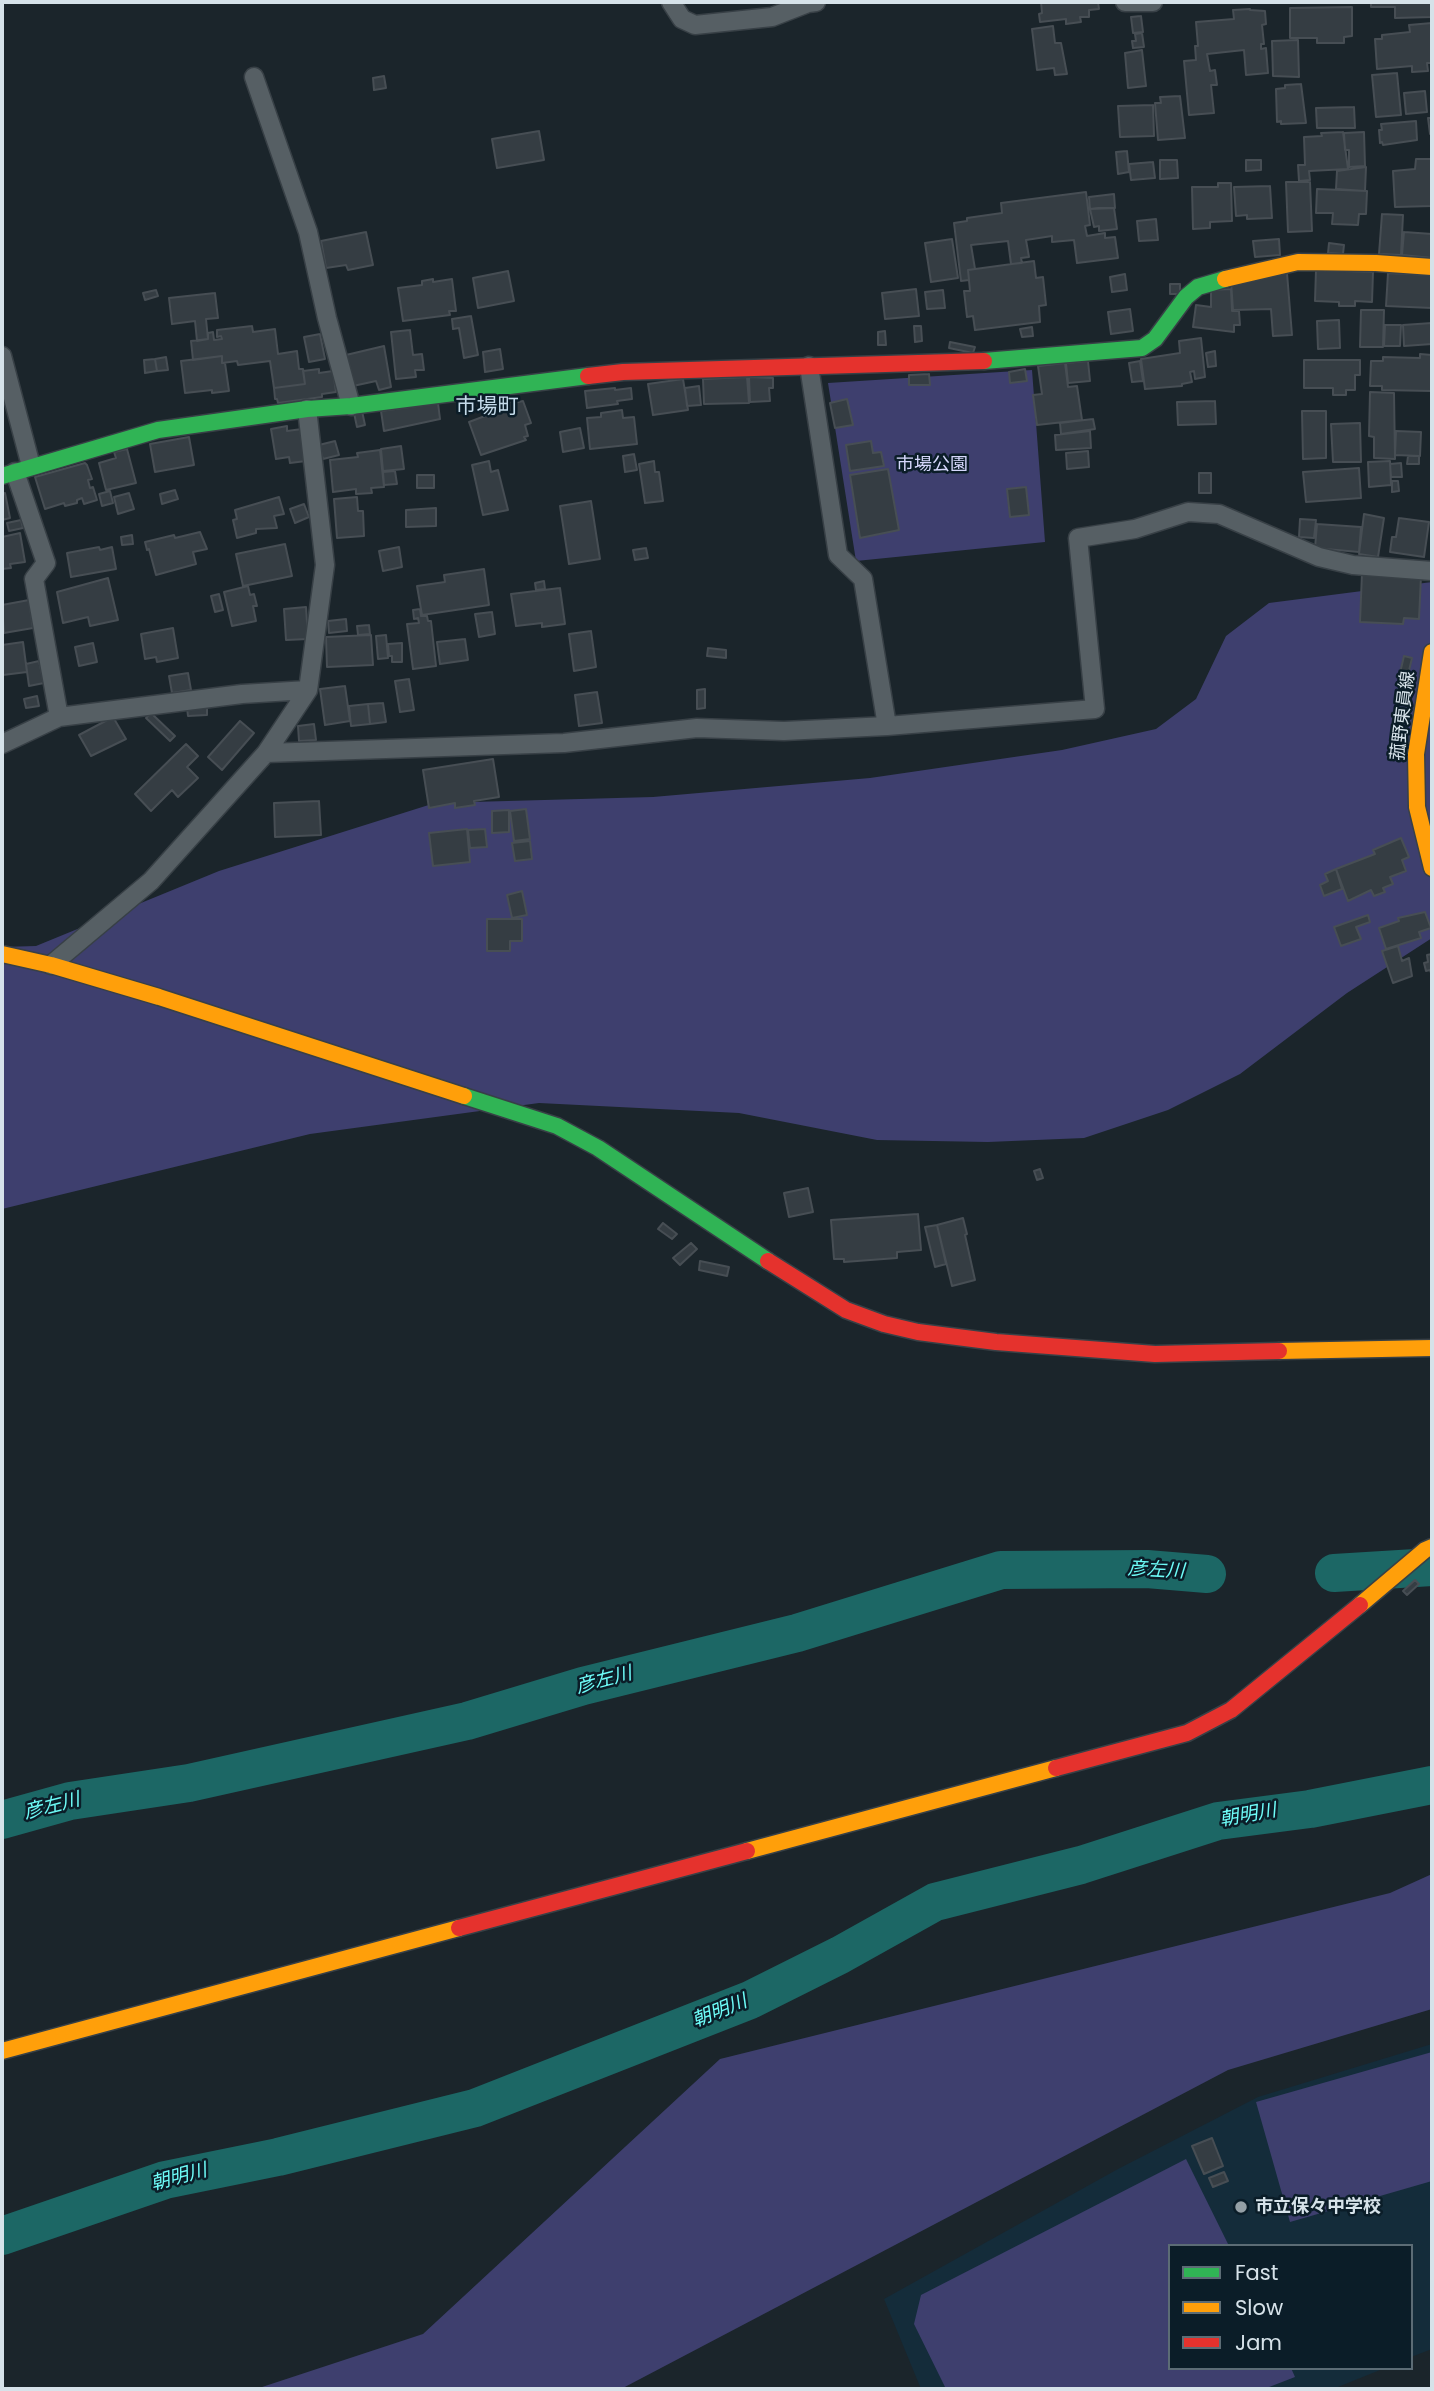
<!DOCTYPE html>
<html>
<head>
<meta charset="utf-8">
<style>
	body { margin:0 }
	#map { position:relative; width:1434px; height:2391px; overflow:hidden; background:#1b252b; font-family:Poppins,sans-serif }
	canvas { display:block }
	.frame { position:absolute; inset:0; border:4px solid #d6e2e9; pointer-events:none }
	.legend { position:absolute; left:1168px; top:2244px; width:245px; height:126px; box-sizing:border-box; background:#0b1d28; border:2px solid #5c6c75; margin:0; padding:9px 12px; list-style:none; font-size:21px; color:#d6e2e9 }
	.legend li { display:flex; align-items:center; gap:14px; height:35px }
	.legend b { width:35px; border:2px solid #5c6c75 }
</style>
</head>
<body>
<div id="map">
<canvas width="1434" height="2391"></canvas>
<div class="frame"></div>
<ul class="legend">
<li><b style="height:9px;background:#30b455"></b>Fast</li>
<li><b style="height:9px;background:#ff9f0a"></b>Slow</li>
<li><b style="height:9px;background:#e5322d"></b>Jam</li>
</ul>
</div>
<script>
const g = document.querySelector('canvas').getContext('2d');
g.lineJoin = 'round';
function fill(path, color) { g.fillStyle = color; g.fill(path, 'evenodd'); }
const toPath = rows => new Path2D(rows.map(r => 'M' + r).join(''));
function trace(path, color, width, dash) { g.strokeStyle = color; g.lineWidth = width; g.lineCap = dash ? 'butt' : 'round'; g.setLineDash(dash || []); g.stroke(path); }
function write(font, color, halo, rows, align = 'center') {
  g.font = font + ' Poppins,"Noto Sans JP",sans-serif'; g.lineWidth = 5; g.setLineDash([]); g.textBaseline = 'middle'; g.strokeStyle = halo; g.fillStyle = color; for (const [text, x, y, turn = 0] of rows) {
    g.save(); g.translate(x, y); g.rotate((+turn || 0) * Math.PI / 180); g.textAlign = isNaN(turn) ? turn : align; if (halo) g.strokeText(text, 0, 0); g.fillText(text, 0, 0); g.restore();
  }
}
fill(toPath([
	[1432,2044,1432,2349,1411,2357,1411,2246,1170,2246,1170,2368,1385,2368,1333,2389,921,2389,884,2299,1118,2169,1258,2097]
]), '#142c3a');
fill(toPath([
	[1032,370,1045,542,856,561,828,383],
	[1432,582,1432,938,1347,993,1240,1074,1168,1110,1084,1138,988,1142,877,1140,739,1113,539,1103,310,1134,2,1209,2,947,36,946,219,871,435,803,653,797,870,778,1062,750,1156,729,1196,699,1226,636,1269,603],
	[1432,1874,1432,2009,1228,2070,621,2389,256,2389,423,2334,720,2059,1390,1893],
	[1432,2052,1432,2181,1290,2222,1256,2102],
	[1186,2159,1229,2246,1170,2246,1170,2368,1291,2368,1295,2377,1264,2389,946,2389,914,2324,921,2295]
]), '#3e3f6e');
trace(toPath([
	[1334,1573,1432,1567],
	[2,1820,70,1801,189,1783,467,1721,583,1686,797,1633,1001,1570,1147,1569,1207,1574],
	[2,2236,165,2180,278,2157,475,2108,750,2000,840,1955,935,1902,1081,1865,1218,1821,1310,1809,1432,1785]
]), '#1c6765', 38);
const building = toPath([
	[1041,2,1098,2,1099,9,1089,10,1089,17,1080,17,1081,22,1066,24,1066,19,1040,22,1039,14,1042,13,1041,2],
	[1371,2,1432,2,1432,17,1395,18,1395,7,1371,7,1371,2],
	[1352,7,1352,36,1344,37,1344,43,1317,43,1317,38,1290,38,1290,8,1352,7],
	[1250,9,1250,10,1265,11,1266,24,1262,25,1264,44,1261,44,1261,49,1266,48,1268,73,1246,75,1244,50,1207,54,1210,71,1215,70,1217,85,1211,85,1214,113,1189,115,1184,61,1196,60,1195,46,1198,46,1196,22,1234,19,1233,10,1250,9],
	[1141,16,1143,32,1133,33,1131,17,1141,16],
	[1432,23,1432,63,1427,63,1428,71,1412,72,1412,66,1377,69,1375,39,1382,39,1382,35,1410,32,1409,25,1432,23],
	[1053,26,1055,43,1061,43,1067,74,1055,75,1054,68,1037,70,1032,29,1053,26],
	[1142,33,1144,47,1133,48,1132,41,1136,41,1135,34,1142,33],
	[1298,40,1299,77,1273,76,1272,41,1298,40],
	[1142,50,1146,86,1128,88,1125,53,1142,50],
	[1397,73,1401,115,1376,117,1372,75,1397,73],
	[384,76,386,88,374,90,373,78,384,76],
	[1301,84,1306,123,1281,124,1281,121,1277,122,1276,89,1285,88,1285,85,1301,84],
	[1425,91,1427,112,1406,114,1404,93,1425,91],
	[1180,96,1185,138,1158,140,1155,103,1161,103,1160,97,1180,96],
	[1153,105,1154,136,1120,137,1118,106,1153,105],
	[1354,107,1355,128,1317,128,1316,108,1354,107],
	[1428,118,1432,118,1432,134,1430,134,1428,118],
	[1416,121,1417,140,1383,145,1382,142,1380,143,1379,130,1382,130,1381,124,1416,121],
	[539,131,544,160,497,168,492,139,539,131],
	[1343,132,1348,169,1309,171,1310,180,1299,181,1298,165,1305,165,1304,137,1322,136,1321,133,1343,132],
	[1364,132,1365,166,1349,167,1349,150,1345,150,1344,133,1364,132],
	[1127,151,1129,172,1118,174,1116,152,1127,151],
	[1416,159,1432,159,1432,206,1395,207,1393,171,1415,169,1416,159],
	[1160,160,1177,160,1178,178,1160,179,1160,160],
	[1246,160,1261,160,1261,170,1246,171,1246,160],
	[1153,162,1155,178,1131,180,1129,164,1153,162],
	[1366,167,1365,191,1336,189,1337,171,1366,167],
	[1286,182,1310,182,1312,231,1288,232,1286,182],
	[1218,183,1231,183,1232,221,1210,222,1210,228,1193,229,1192,187,1218,187,1218,183],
	[1270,186,1272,218,1247,219,1247,215,1236,216,1234,187,1270,186],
	[1317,189,1367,191,1366,214,1359,214,1358,225,1332,224,1333,213,1316,213,1317,189],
	[1086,192,1090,225,1085,226,1087,236,1105,233,1105,238,1115,237,1118,258,1077,263,1074,240,1052,242,1052,236,1026,240,1029,257,1021,258,1022,263,1011,264,1008,241,971,245,975,269,968,270,969,280,961,281,954,223,967,221,967,218,1002,213,1001,203,1086,192],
	[1114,194,1115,208,1090,209,1089,197,1114,194],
	[1098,208,1114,208,1117,229,1099,231,1099,226,1094,227,1090,209,1098,208],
	[1382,214,1403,215,1401,255,1379,254,1382,214],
	[1156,219,1158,240,1139,241,1137,221,1156,219],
	[366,232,373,265,348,270,346,265,326,268,321,241,366,232],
	[1404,232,1432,234,1432,258,1402,255,1404,232],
	[952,239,958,278,931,282,925,243,952,239],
	[1279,239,1280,255,1255,257,1253,241,1279,239],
	[1329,243,1344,245,1343,254,1328,253,1329,243],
	[1034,261,1036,278,1043,277,1046,305,1039,306,1040,322,975,330,973,316,967,317,964,291,970,291,968,270,1034,261],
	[1316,270,1373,272,1372,302,1355,301,1355,306,1339,306,1339,302,1315,301,1316,270],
	[508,271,514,301,478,308,473,278,508,271],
	[1287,273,1292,335,1273,336,1271,309,1233,310,1231,281,1287,273],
	[1388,273,1432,275,1432,308,1386,306,1388,273],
	[1125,274,1127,290,1112,292,1110,277,1125,274],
	[433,279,433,282,452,279,456,311,449,311,450,315,403,321,398,288,422,285,422,281,433,279],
	[1170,284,1180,284,1180,294,1170,294,1170,284],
	[916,289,919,316,885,319,882,293,916,289],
	[1231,289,1232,311,1239,311,1240,325,1234,325,1234,332,1193,327,1196,305,1211,307,1211,290,1231,289],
	[156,290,158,296,145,300,143,293,156,290],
	[943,290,945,308,927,309,925,292,943,290],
	[215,293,218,318,206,319,208,339,197,341,195,321,172,324,169,298,215,293],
	[1130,309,1133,331,1111,334,1108,312,1130,309],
	[1361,310,1384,310,1383,347,1360,347,1361,310],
	[471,316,478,355,464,358,459,328,453,329,452,319,471,316],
	[1339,320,1340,348,1318,349,1317,321,1339,320],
	[1432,323,1432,344,1404,346,1403,325,1432,323],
	[1385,325,1401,325,1400,346,1384,346,1385,325],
	[252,326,253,332,275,329,278,354,297,351,299,369,303,369,305,384,274,388,270,361,238,365,237,361,222,363,222,356,193,360,191,341,208,339,208,333,213,332,214,340,222,339,221,336,217,337,217,330,252,326],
	[914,326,921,326,922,341,915,342,914,326],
	[1032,327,1033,336,1022,337,1020,329,1032,327],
	[410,330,413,355,422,354,424,370,415,370,416,377,396,379,391,332,410,330],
	[885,331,886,345,878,345,878,332,885,331],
	[320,334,325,359,309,362,304,337,320,334],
	[1201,338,1205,377,1195,379,1194,371,1190,372,1192,382,1182,384,1182,386,1145,389,1141,359,1180,353,1179,341,1201,338],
	[950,342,975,347,973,353,949,348,950,342],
	[384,346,391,387,379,390,376,381,353,386,346,355,384,346],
	[500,349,503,369,485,372,483,352,500,349],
	[1215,351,1216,366,1208,367,1206,353,1215,351],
	[1420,354,1432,355,1432,391,1382,390,1382,386,1370,386,1371,361,1383,361,1383,357,1420,358,1420,354],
	[222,356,222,363,225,363,229,391,212,393,212,390,185,393,181,361,222,356],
	[166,357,168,370,157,371,155,359,166,357],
	[155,359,157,371,145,373,144,360,155,359],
	[1304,360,1360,360,1360,375,1355,375,1355,390,1346,390,1346,395,1333,395,1333,388,1304,388,1304,360],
	[1088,361,1090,381,1068,383,1066,363,1088,361],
	[1140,361,1143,381,1132,382,1129,363,1140,361],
	[1065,363,1068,387,1077,386,1082,420,1037,425,1033,395,1042,394,1038,366,1065,363],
	[319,369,319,373,333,371,336,392,322,394,322,397,278,403,277,399,275,399,274,388,305,384,303,371,319,369],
	[1025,369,1027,381,1010,383,1009,372,1025,369],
	[929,374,930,385,909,385,909,375,929,374],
	[747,377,749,403,704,404,703,379,747,377],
	[749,377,773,378,773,388,769,388,770,401,750,402,749,377],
	[683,379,688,410,653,415,648,384,683,379],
	[699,386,701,405,687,406,685,388,699,386],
	[615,388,615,390,631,388,632,399,617,401,618,404,587,408,585,391,615,388],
	[1370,392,1394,393,1395,459,1374,458,1374,437,1369,436,1370,392],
	[847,399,853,425,835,428,830,403,847,399],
	[513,401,514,403,523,401,531,423,525,425,528,436,524,437,526,440,481,455,469,422,493,413,491,409,513,401],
	[1215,401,1216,424,1178,425,1177,402,1215,401],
	[438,403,440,419,384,431,381,411,438,403],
	[622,410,623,418,634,417,637,444,590,449,587,418,601,417,601,413,622,410],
	[362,411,365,425,357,427,354,413,362,411],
	[1302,411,1326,411,1326,458,1303,459,1302,411],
	[1093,419,1095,429,1061,434,1060,423,1093,419],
	[1360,423,1361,462,1333,462,1331,424,1360,423],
	[287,426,287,431,302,429,306,461,290,463,289,457,276,459,271,429,287,426],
	[580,428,584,448,563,452,560,432,580,428],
	[1090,431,1091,448,1056,450,1055,435,1090,431],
	[1396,431,1421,432,1420,456,1395,455,1396,431],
	[189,437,194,465,155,472,150,444,189,437],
	[335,441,339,455,323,459,319,445,335,441],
	[871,441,873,453,881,452,884,466,850,471,846,445,871,441],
	[401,446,404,469,383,471,381,449,401,446],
	[127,449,136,483,106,490,99,463,116,458,114,452,127,449],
	[380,450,384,487,371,488,372,493,356,494,356,489,333,492,330,460,358,457,357,453,380,450],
	[1088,451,1089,467,1067,469,1066,453,1088,451],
	[634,454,637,470,625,472,623,456,634,454],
	[1408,456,1419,456,1419,464,1407,464,1408,456],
	[489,461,491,472,498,470,508,510,483,515,472,465,489,461],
	[654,461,655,472,659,472,663,501,645,503,639,464,654,461],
	[1390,461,1391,485,1369,487,1368,462,1390,461],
	[85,463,87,465,92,479,88,480,90,488,93,487,97,500,84,504,82,498,77,500,77,503,65,506,64,503,45,509,35,477,85,463],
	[1401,463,1402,477,1391,477,1390,464,1401,463],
	[1359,468,1361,498,1306,502,1303,472,1359,468],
	[888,469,899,530,860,538,850,475,888,469],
	[395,471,397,484,384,485,383,472,395,471],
	[1199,473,1211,473,1211,493,1199,493,1199,473],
	[417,475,434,475,434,488,417,488,417,475],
	[1392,481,1398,481,1399,491,1392,492,1392,481],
	[1026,487,1029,515,1010,517,1007,489,1026,487],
	[175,490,178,499,162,504,160,494,175,490],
	[110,491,113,503,102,506,99,494,110,491],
	[5,493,10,518,2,520,2,494,5,493],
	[129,493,134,509,118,514,114,497,129,493],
	[279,497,284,514,274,516,277,528,256,529,256,533,237,538,233,520,237,519,235,510,279,497],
	[357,497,358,511,363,511,364,536,337,538,334,499,357,497],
	[591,501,600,559,569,564,560,506,591,501],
	[304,504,309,517,295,523,290,509,304,504],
	[436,508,436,526,406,527,406,510,436,508],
	[1364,514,1384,518,1378,557,1359,554,1364,514],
	[1399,518,1429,522,1424,557,1390,552,1392,537,1396,537,1399,518],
	[1300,519,1316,520,1314,538,1299,537,1300,519],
	[21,520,23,528,9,531,7,523,21,520],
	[1317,524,1361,527,1359,552,1315,548,1317,524],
	[200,532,207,549,193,552,196,564,156,575,149,549,147,550,145,542,174,535,175,538,200,532],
	[20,533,25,562,10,564,11,568,2,569,2,537,20,533],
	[132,535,133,544,122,545,121,537,132,535],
	[285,544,292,576,243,586,236,554,285,544],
	[99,547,100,550,112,547,116,569,71,577,67,553,99,547],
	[399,547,402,567,383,571,379,551,399,547],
	[646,548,648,558,635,560,633,550,646,548],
	[484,569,489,605,422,615,417,586,445,582,444,575,484,569],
	[1362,573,1421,576,1419,619,1404,618,1403,624,1360,622,1362,573],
	[108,578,118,620,90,626,88,617,63,623,57,592,108,578],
	[544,581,545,589,536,590,535,583,544,581],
	[248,586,250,595,254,594,257,606,253,606,256,621,232,626,224,592,248,586],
	[560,588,565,624,542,627,542,623,516,626,511,594,560,588],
	[219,594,223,610,215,612,211,596,219,594],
	[29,600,33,628,4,633,2,605,29,600],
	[306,607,308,639,286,640,284,609,306,607],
	[420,609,421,616,427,616,428,621,431,621,436,666,413,669,407,624,419,623,418,618,414,619,413,610,420,609],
	[492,612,495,634,479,637,475,614,492,612],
	[346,619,347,631,329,633,328,621,346,619],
	[369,625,370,634,358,635,357,626,369,625],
	[173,628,178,658,157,662,156,657,145,659,141,634,173,628],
	[591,631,596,667,574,671,569,634,591,631],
	[371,635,373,665,327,667,326,637,371,635],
	[386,635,388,658,378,659,376,636,386,635],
	[465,639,468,660,440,664,437,642,465,639],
	[23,642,27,672,3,675,2,645,23,642],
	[93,643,97,662,79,666,75,647,93,643],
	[402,643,402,662,392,662,392,656,389,656,388,644,402,643],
	[708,648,726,650,726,658,707,656,708,648],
	[1404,656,1412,658,1407,679,1399,677,1404,656],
	[39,661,44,683,29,686,26,664,39,661],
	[188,673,191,690,172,693,169,676,188,673],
	[409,679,414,710,400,712,395,681,409,679],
	[345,686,350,721,325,725,320,689,345,686],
	[705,689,705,708,697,709,697,690,705,689],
	[597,692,602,723,579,726,575,695,597,692],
	[37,696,39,706,26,708,24,699,37,696],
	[383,703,386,722,370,724,368,704,383,703],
	[368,704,370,724,351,726,349,706,368,704],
	[207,706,207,715,188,716,187,708,207,706],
	[151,713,175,736,170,741,146,718,151,713],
	[113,717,126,739,91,756,79,735,113,717],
	[240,721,254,733,222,770,208,757,240,721],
	[314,724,316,740,299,741,298,726,314,724],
	[186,744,198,756,187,767,198,778,178,797,172,790,151,811,135,794,186,744],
	[493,759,499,797,474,801,475,805,455,808,455,803,429,808,423,770,493,759],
	[319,801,321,835,275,837,274,803,319,801],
	[526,809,530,839,514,841,510,811,526,809],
	[509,810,509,832,492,833,492,811,509,810],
	[467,829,470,862,433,866,429,833,467,829],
	[485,829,487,847,470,848,468,830,485,829],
	[1401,838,1409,857,1402,860,1406,871,1390,877,1393,884,1383,888,1385,892,1374,896,1371,890,1348,901,1336,869,1375,854,1373,850,1401,838],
	[530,841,532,859,515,861,512,843,530,841],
	[1336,869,1342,889,1324,896,1320,885,1328,881,1325,874,1336,869],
	[522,891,527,915,512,918,507,895,522,891],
	[1425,912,1431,928,1419,932,1421,938,1386,949,1379,928,1399,921,1398,918,1425,912],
	[1368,915,1370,922,1356,927,1361,939,1341,946,1334,927,1368,915],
	[487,919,522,919,522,941,510,941,510,951,487,951,487,919],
	[1398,946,1402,961,1409,958,1412,976,1393,983,1382,951,1398,946],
	[1432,954,1432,973,1431,973,1430,970,1426,971,1424,963,1428,962,1427,955,1432,954],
	[1040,1169,1043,1178,1037,1180,1034,1171,1040,1169],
	[808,1188,813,1212,789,1217,784,1193,808,1188],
	[918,1214,921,1250,897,1252,897,1258,844,1262,844,1259,834,1259,831,1220,918,1214],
	[963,1218,967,1234,965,1235,975,1280,952,1286,937,1225,963,1218],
	[663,1223,677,1234,672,1239,658,1229,663,1223],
	[937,1225,946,1264,935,1267,925,1227,937,1225],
	[691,1243,697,1249,680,1265,673,1258,691,1243],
	[700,1261,729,1267,727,1276,699,1270,700,1261],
	[1415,1580,1419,1584,1407,1595,1403,1591,1415,1580],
	[1212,2138,1223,2166,1204,2174,1192,2146,1212,2138],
	[1224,2172,1228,2181,1213,2187,1209,2178,1224,2172]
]);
fill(building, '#353d43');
trace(building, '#474e54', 2);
const street = toPath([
	[671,2,682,19,695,25,772,17,808,3,816,2],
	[1125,2,1153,2],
	[254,77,308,232,327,318,351,406],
	[2,356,31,466],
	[809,366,838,555,863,579,887,726,1095,709,1078,538,1135,529,1188,512,1219,514,1319,557,1353,565,1432,571],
	[307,409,325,565,308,690,266,753,564,743,697,728,784,731,887,726],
	[15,472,46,563,34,579,59,717],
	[2,744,59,717,242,694,308,690],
	[51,965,151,881,266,753]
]);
const fast = toPath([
	[984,361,1142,348,1155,339,1186,297,1198,287,1225,279],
	[2,476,158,430,307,409,351,406,588,376],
	[464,1096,557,1126,598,1148,768,1261]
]);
const slow = toPath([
	[1225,279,1298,262,1376,263,1432,267],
	[1432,652,1416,754,1417,807,1432,868],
	[2,954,51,965,159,997,464,1096],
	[1279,1351,1432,1348],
	[1360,1605,1425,1550,1432,1547],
	[747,1851,1056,1768],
	[2,2051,459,1928]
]);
const jam = toPath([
	[588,376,623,372,984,361],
	[768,1261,846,1310,884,1324,918,1332,996,1342,1155,1354,1279,1351],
	[1056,1768,1187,1733,1231,1710,1360,1605],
	[459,1928,747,1851]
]);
trace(street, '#384046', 21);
trace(fast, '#384046', 19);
trace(slow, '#384046', 19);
trace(jam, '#384046', 19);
trace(street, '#565f64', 18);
trace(fast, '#30b455', 16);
trace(slow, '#ff9f0a', 16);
trace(jam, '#e5322d', 16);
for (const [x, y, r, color] of [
	[1241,2207,7,"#95a0a6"]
]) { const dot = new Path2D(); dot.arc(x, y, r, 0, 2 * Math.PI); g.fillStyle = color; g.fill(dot); trace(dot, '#0b1d28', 2.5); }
write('18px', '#d6d8fc', '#0b1d28', [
	["市場公園",932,465]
]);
write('18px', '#d6e2e9', '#0b1d28', [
	["菰野東員線",1404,716,-83]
]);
write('bold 18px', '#d6e2e9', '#0b1d28', [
	["市立保々中学校",1255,2207]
], 'left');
write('italic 19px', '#6efdf9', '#0b1d28', [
	["彦左川",1156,1571,3],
	["彦左川",604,1681,-15],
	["彦左川",52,1807,-14],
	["朝明川",1248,1816,-10],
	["朝明川",720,2012,-22],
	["朝明川",179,2178,-15]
]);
write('21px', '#c4dbea', '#0b1d28', [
	["市場町",487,408]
]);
</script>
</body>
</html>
